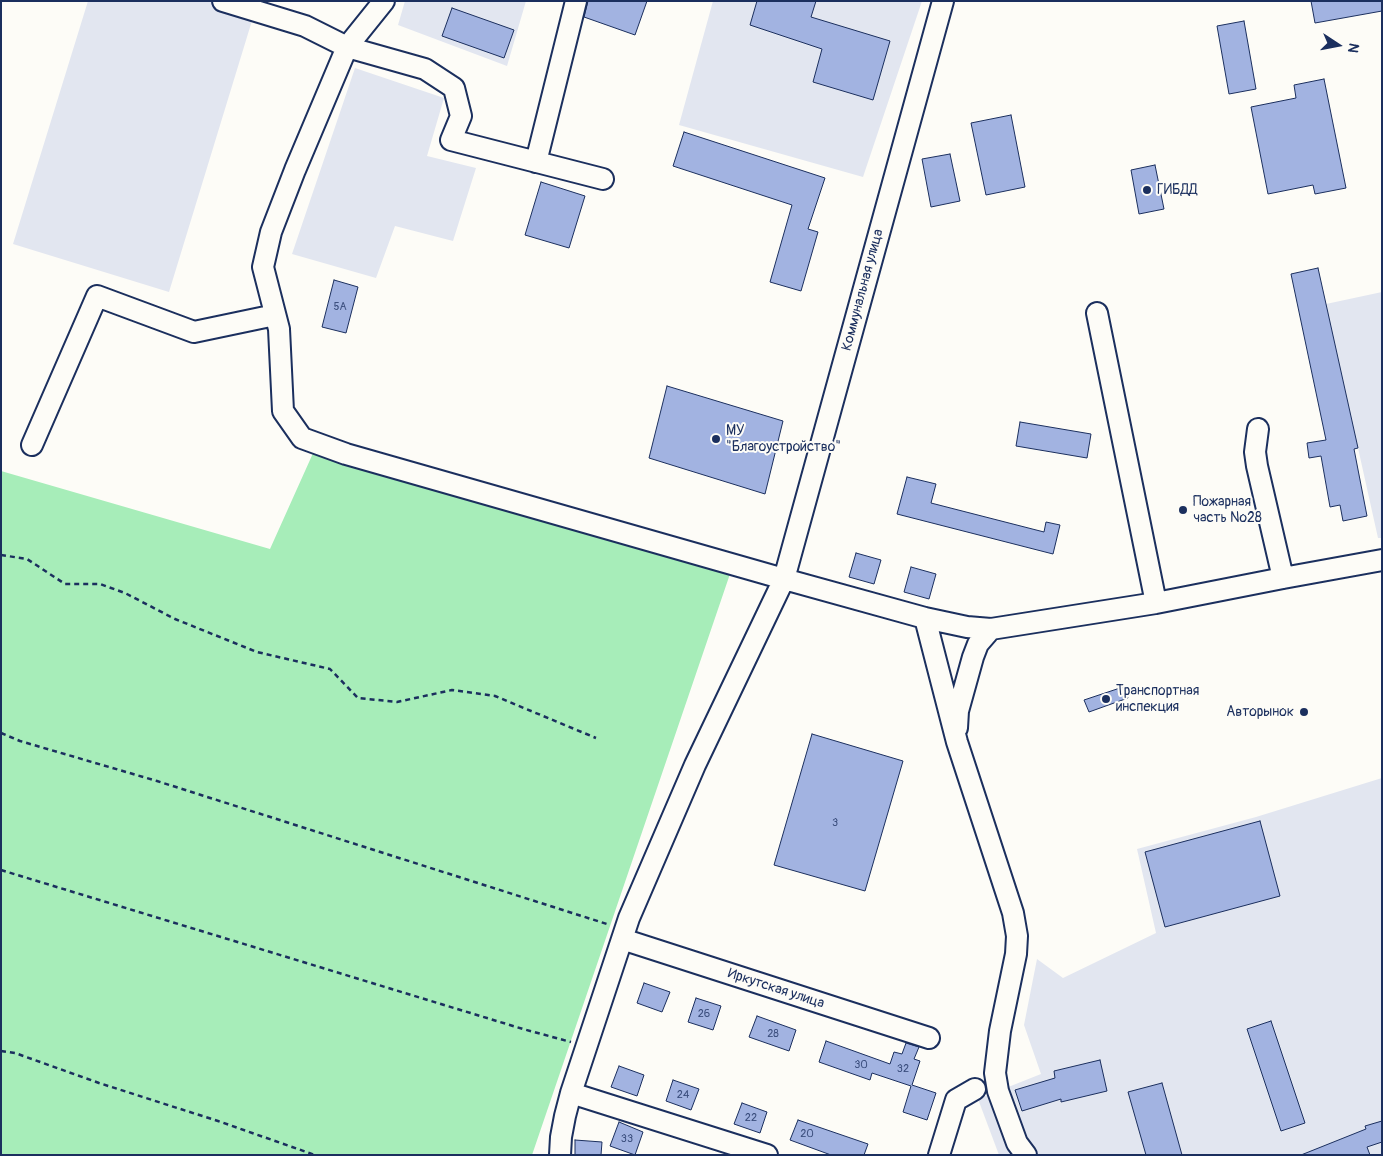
<!DOCTYPE html>
<html>
<head>
<meta charset="utf-8">
<style>
	body { margin:0 }
	#map { position:relative; width:1383px; height:1156px; overflow:hidden; background:#fdfcf7; font-family:Pangolin,sans-serif }
	canvas { display:block }
	.frame { position:absolute; inset:0; border:2px solid #1b2f5e; pointer-events:none }
	.north { position:absolute; left:1313px; top:20px; width:50px; height:50px; -webkit-text-stroke:4px #fdfcf7; paint-order:stroke; rotate:101deg; font-size:14px; font-weight:700; line-height:20px; text-align:center; color:#1b2f5e }
	.north::after { content:''; display:block; margin:auto; width:18px; height:22px; background:#1b2f5e; clip-path:polygon(50% 0,100% 100%,50% 72%,0 100%) }
</style>
</head>
<body>
<div id="map">
<canvas width="1383" height="1156"></canvas>
<div class="frame"></div>
<div class="north">N</div>
</div>
<script>
const g = document.querySelector('canvas').getContext('2d');
g.lineJoin = 'round';
function fill(path, color) { g.fillStyle = color; g.fill(path, 'evenodd'); }
const toPath = rows => new Path2D(rows.map(r => 'M' + r).join(''));
function trace(path, color, width, dash) { g.strokeStyle = color; g.lineWidth = width; g.lineCap = dash ? 'butt' : 'round'; g.setLineDash(dash || []); g.stroke(path); }
function write(font, color, halo, rows, align = 'center') {
  g.font = font + ' Pangolin,sans-serif'; g.lineWidth = 4; g.setLineDash([]); g.textBaseline = 'middle'; g.strokeStyle = halo; g.fillStyle = color; for (const [text, x, y, turn = 0] of rows) {
    g.save(); g.translate(x, y); g.rotate((+turn || 0) * Math.PI / 180); g.textAlign = isNaN(turn) ? turn : align; if (halo) g.strokeText(text, 0, 0); g.fillText(text, 0, 0); g.restore();
  }
}
fill(toPath([
	[88,1,258,1,169,292,13,244],
	[405,1,526,1,507,66,398,25],
	[713,1,922,1,863,177,679,125],
	[355,68,444,98,427,156,476,168,453,241,395,226,376,278,292,254],
	[1382,292,1382,538,1378,538,1326,304],
	[1382,778,1382,1155,999,1155,978,1099,1041,1074,1024,1025,1037,959,1063,978,1156,933,1137,849,1256,817]
]), '#e2e6f0');
fill(toPath([
	[314,451,731,571,532,1155,1,1155,1,471,270,549]
]), '#a7edb9');
const building = toPath([
	[588,1,647,1,635,35,584,17,588,1],
	[757,1,816,1,811,17,890,41,873,100,813,82,822,49,750,25,757,1],
	[1311,1,1382,1,1382,11,1315,23,1311,1],
	[452,8,514,30,504,58,442,36,452,8],
	[1244,21,1256,89,1229,94,1217,26,1244,21],
	[1324,79,1346,188,1315,194,1313,185,1268,194,1251,107,1296,98,1294,85,1324,79],
	[1011,115,1025,187,986,195,971,123,1011,115],
	[684,132,825,178,808,229,818,232,801,291,770,282,792,205,673,166,684,132],
	[950,154,960,201,931,207,922,159,950,154],
	[1155,165,1164,209,1139,214,1131,170,1155,165],
	[541,182,585,196,569,248,525,235,541,182],
	[1318,268,1358,448,1354,449,1367,516,1343,521,1340,505,1330,507,1321,456,1309,458,1307,443,1326,440,1291,274,1318,268],
	[334,280,358,287,346,333,322,327,334,280],
	[667,386,783,421,765,494,649,458,667,386],
	[1020,422,1091,434,1087,458,1016,446,1020,422],
	[907,477,936,484,931,503,1044,532,1046,522,1060,525,1053,554,897,514,907,477],
	[856,553,881,560,874,584,849,577,856,553],
	[911,567,936,574,929,599,904,592,911,567],
	[1123,687,1128,698,1089,712,1084,700,1123,687],
	[812,734,903,761,865,891,774,865,812,734],
	[1260,821,1280,896,1165,927,1145,852,1260,821],
	[644,983,670,992,662,1012,637,1003,644,983],
	[696,998,721,1006,713,1030,688,1022,696,998],
	[757,1016,796,1030,789,1051,749,1037,757,1016],
	[1271,1021,1305,1123,1281,1131,1247,1029,1271,1021],
	[826,1041,890,1064,894,1052,902,1054,906,1043,919,1047,914,1059,920,1061,912,1085,936,1093,927,1120,903,1112,911,1086,872,1073,870,1080,819,1062,826,1041],
	[1100,1060,1107,1091,1061,1102,1061,1099,1022,1111,1015,1090,1055,1078,1054,1071,1100,1060],
	[619,1066,644,1075,637,1096,611,1087,619,1066],
	[673,1080,699,1089,691,1110,666,1101,673,1080],
	[1162,1083,1182,1155,1146,1155,1128,1092,1162,1083],
	[742,1103,767,1112,760,1133,734,1124,742,1103],
	[798,1120,868,1144,864,1155,831,1155,790,1140,798,1120],
	[1382,1121,1382,1142,1367,1147,1370,1155,1301,1155,1366,1129,1365,1126,1382,1121],
	[619,1122,643,1132,635,1155,610,1146,619,1122],
	[575,1140,602,1142,601,1155,575,1155,575,1140]
]);
fill(building, '#a2b3e1');
trace(building, '#1b2f5e', 1);
const minor = toPath([
	[223,1,305,26,347,47,425,69,454,88,461,116,451,140,603,179],
	[384,1,347,47,295,170,271,232,263,267,279,329,283,411,302,438,346,454,784,579,925,618,967,627,991,629,1156,603,1283,578,1382,560],
	[536,162,576,1],
	[1097,313,1156,603],
	[1258,429,1255,452,1257,466,1283,578],
	[32,445,97,296,194,332,275,315],
	[925,618,957,742,1013,913,1017,936,1016,954,1000,1031,995,1073,998,1091,1017,1143,1026,1155],
	[957,728,958,711,973,657,978,644,991,629],
	[622,939,929,1038],
	[571,1093,767,1155],
	[560,1155,561,1137,565,1116,571,1093,629,918,695,765,784,579,943,1],
	[939,1155,956,1100,975,1089]
]);
trace(minor, '#1b2f5e', 24);
trace(toPath([
	[1,555,27,559,65,584,100,584,125,593,175,619,257,652,330,669,358,698,397,702,452,690,495,696,596,738],
	[1,733,20,741,157,781,610,925],
	[1,870,523,1029,571,1042],
	[1,1051,15,1053,99,1083,218,1121,315,1155]
]), '#1b2f5e', 2.5, [5, 4]);
trace(minor, '#fdfcf7', 20);
for (const [x, y, r, color] of [
	[1147,190,5,"#1b2f5e"],
	[716,439,5,"#1b2f5e"],
	[1183,510,5,"#1b2f5e"],
	[1106,699,5,"#1b2f5e"],
	[1304,712,5,"#1b2f5e"]
]) { const dot = new Path2D(); dot.arc(x, y, r, 0, 2 * Math.PI); g.fillStyle = color; g.fill(dot); trace(dot, '#fdfcf7', 2); }
write('11px', '#3d507f', null, [
	["5А",340,307],
	["3",835,823],
	["26",704,1014],
	["28",773,1034],
	["30",861,1065],
	["32",903,1069],
	["24",683,1095],
	["22",751,1118],
	["20",807,1134],
	["33",627,1139]
]);
write('14px', '#1b2f5e', '#fdfcf7', [
	["ГИБДД",1157,190],
	["МУ",726,431],
	["\"Благоустройство\"",726,447],
	["Пожарная",1193,502],
	["часть №28",1193,518],
	["Транспортная",1116,691],
	["инспекция",1116,707],
	["Авторынок",1294,712,"right"]
], 'left');
write('14px', '#1b2f5e', '#fdfcf7', [
	["Коммунальная улица",863,290,-75],
	["Иркутская улица",776,989,18]
]);
</script>
</body>
</html>
